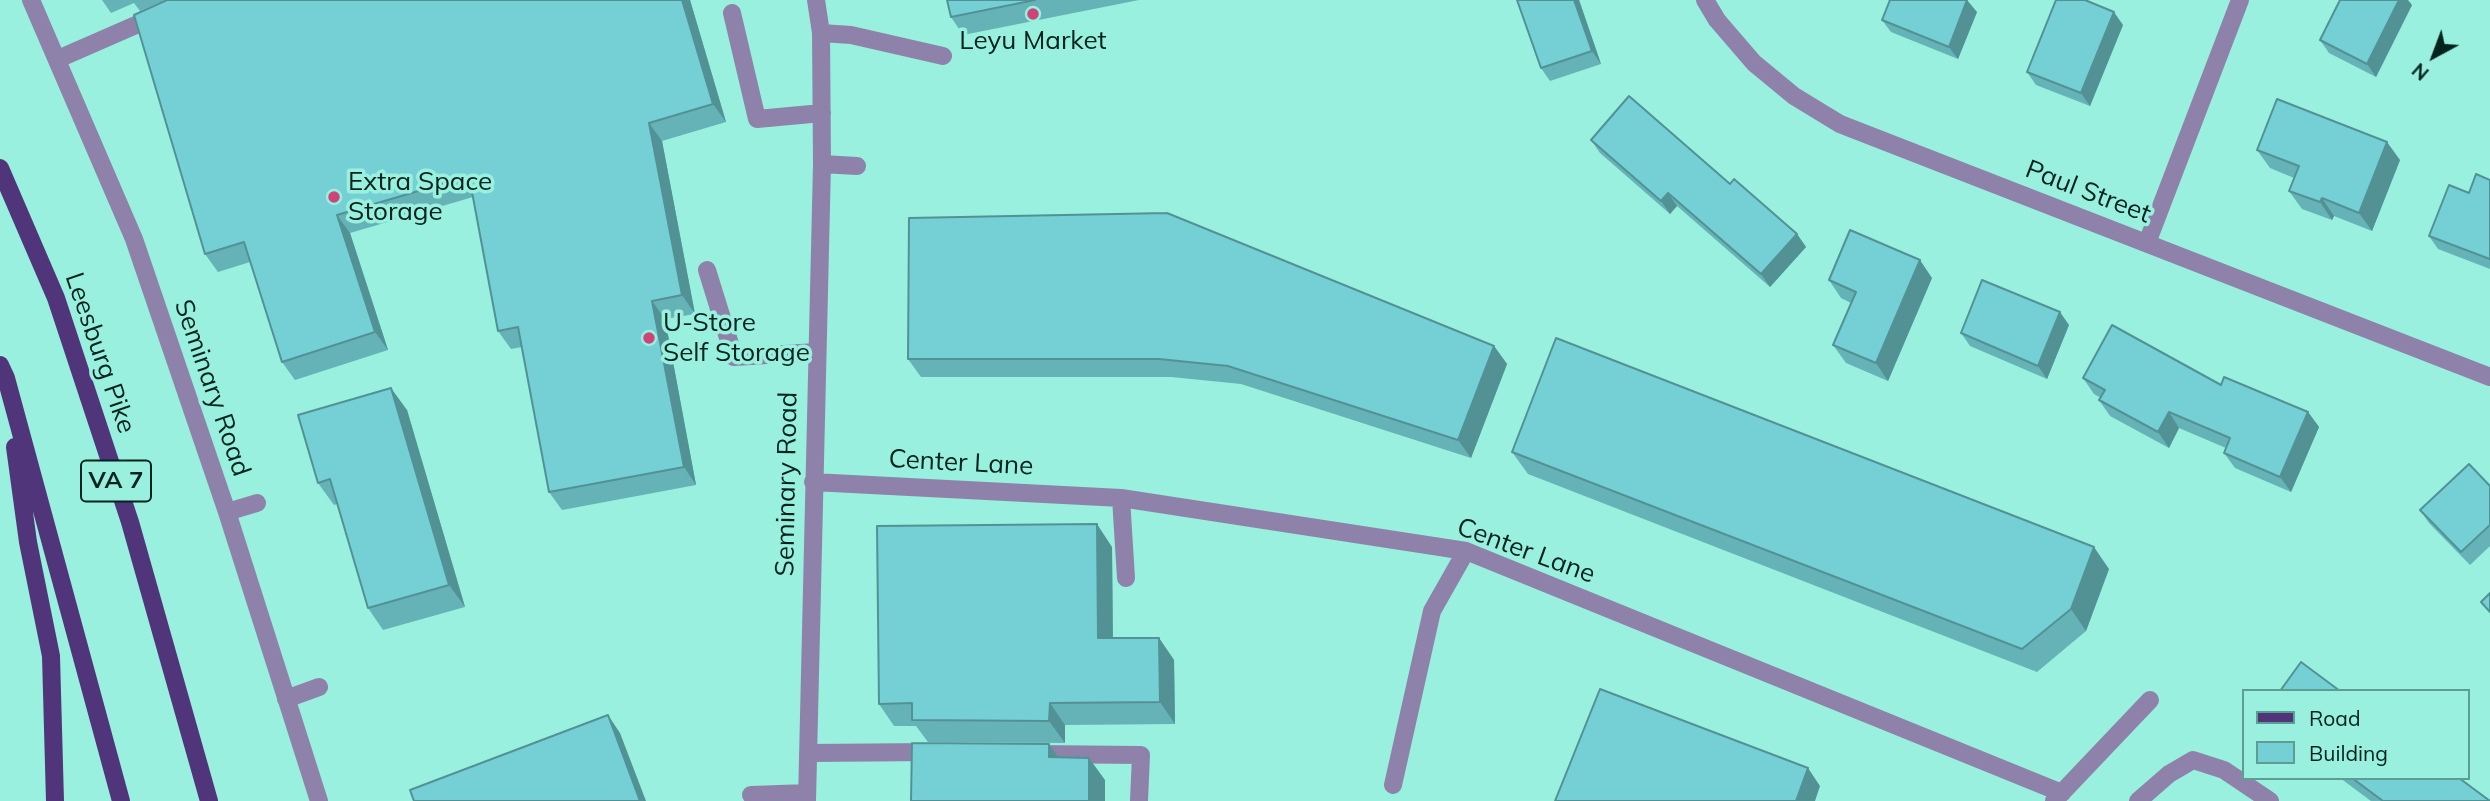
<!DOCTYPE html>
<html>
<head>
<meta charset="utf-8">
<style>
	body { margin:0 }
	#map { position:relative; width:2490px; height:801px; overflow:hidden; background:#99f0de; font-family:Mulish,sans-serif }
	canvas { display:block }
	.legend { position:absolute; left:2242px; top:689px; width:228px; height:91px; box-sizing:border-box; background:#99f0de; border:2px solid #5c9e91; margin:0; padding:9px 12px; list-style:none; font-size:21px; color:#00231d }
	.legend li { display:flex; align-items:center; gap:14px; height:35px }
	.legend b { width:35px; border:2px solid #5c9e91 }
	.north { position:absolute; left:2399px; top:21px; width:70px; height:70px; -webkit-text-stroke:5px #99f0de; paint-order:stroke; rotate:221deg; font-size:19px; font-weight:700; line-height:28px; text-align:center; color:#00231d }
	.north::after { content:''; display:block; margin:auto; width:24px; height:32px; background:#00231d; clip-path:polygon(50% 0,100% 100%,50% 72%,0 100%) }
</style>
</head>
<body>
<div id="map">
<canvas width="2490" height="801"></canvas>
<ul class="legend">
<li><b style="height:9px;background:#51357b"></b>Road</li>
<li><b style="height:19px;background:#75d0d5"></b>Building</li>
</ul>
<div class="north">N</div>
</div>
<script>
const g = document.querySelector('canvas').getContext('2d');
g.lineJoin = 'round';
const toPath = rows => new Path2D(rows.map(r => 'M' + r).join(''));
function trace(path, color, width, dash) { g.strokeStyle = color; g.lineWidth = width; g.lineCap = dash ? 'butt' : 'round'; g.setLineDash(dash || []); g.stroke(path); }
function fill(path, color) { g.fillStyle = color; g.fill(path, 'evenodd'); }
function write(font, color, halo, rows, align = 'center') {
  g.font = font + ' Mulish,sans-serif'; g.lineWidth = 7; g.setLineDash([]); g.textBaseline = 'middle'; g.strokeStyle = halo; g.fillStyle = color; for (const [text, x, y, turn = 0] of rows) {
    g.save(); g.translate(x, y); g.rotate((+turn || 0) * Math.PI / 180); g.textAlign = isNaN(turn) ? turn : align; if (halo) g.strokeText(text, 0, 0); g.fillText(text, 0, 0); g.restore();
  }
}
trace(toPath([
	[31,0,134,239,227,512,319,801],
	[1705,0,1717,20,1754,63,1794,96,1840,124,2490,377],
	[732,13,757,119,822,113],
	[821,33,851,35,943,56],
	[58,59,193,0],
	[822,164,857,166],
	[2147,243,2240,0],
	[707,270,734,357,817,352],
	[813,482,1121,498,1466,551,2062,793],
	[1121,498,1126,578],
	[227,512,257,503],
	[286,699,319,687],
	[808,753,934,752],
	[1032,754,1141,755,1139,801],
	[1393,785,1432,611,1466,551],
	[751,795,807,793],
	[807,801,822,164,821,33,816,0],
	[2054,801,2150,700],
	[2138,801,2169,774,2193,760,2224,770,2270,801]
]), '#8f82aa', 18);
trace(toPath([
	[0,168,56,298,130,522,209,801],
	[0,365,6,378,121,801],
	[15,447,28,542,51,656,55,801]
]), '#51357b', 18);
fill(toPath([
	[102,0,165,0,140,11,134,3,111,13],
	[167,0,690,0,726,122,662,141,695,314,665,319,696,485,562,510,549,492,522,347,511,349,498,331,473,197,350,233,388,350,295,380,282,362,250,262,218,272,205,254],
	[947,0,1139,0,963,35,951,17],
	[1579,0,1601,64,1550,81,1541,68],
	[2412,5,2376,77,2329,53,2320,40],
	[1977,12,1958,59,1891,32,1882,20],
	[2123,25,2090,106,2036,85,2027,72],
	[1591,140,1730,184,1797,234,1806,247,1770,287,1677,206,1670,214,1600,153],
	[2257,150,2400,160,2372,231,2334,216,2332,220,2302,209,2289,191,2294,178,2270,168],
	[2490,180,2490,269,2438,249,2429,236,2469,193],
	[1932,278,1888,381,1846,363,1833,345,1851,303,1841,298,1829,280],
	[2069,325,2047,379,1970,346,1961,333],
	[1494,346,1507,364,1471,458,1241,384,1171,377,921,377,908,359],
	[2083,378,2221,385,2308,412,2319,427,2291,492,2235,468,2224,453,2226,448,2179,428,2169,448,2110,416,2099,400,2101,398,2094,394],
	[407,410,465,607,383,630,368,608,337,504,334,505,318,483],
	[1512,452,2109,569,2086,631,2037,672,1528,474],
	[2490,486,2490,546,2470,565,2429,523,2420,510],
	[1112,547,1113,638,1159,638,1174,660,1175,724,1065,725,1065,743,928,742,916,726,894,726,879,704],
	[2340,778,2459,778,2490,801,2371,801]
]), '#65b3b7');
fill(toPath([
	[682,0,690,0,726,122,713,104],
	[1574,0,1579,0,1601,64,1592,51],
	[1967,0,1977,12,1958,59,1949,47],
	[2399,0,2408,0,2412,5,2376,77,2367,64],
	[2114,12,2123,25,2090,106,2081,93],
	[649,123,662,141,695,314,682,295],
	[2387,142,2400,160,2372,231,2359,213],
	[1668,193,1677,206,1670,214,1661,201],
	[2322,198,2334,216,2332,220,2320,202],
	[337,215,350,233,388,350,375,332],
	[1797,234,1806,247,1770,287,1761,274],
	[1920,260,1932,278,1888,381,1876,363],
	[652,301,665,319,696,485,684,467],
	[2060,312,2069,325,2047,379,2038,366],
	[1494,346,1507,364,1471,458,1458,440],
	[391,388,407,410,465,607,449,585],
	[2169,412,2179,428,2169,448,2158,432],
	[2308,412,2319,427,2291,492,2280,477],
	[1097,524,1112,547,1113,660,1098,638],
	[2094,547,2109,569,2086,631,2071,609],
	[1159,638,1174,660,1175,724,1160,702],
	[1050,703,1065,725,1065,743,1049,721],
	[608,715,620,733,646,801,640,801],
	[1049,744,1064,766,1049,757],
	[1089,758,1105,780,1105,801,1089,801],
	[1808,768,1820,786,1815,801,1796,801]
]), '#529295');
const building = toPath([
	[167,0,682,0,713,104,649,123,682,295,652,301,684,467,549,492,518,327,498,331,469,176,337,215,375,332,282,362,244,242,205,254,134,15,167,0],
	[947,0,1035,0,951,17,947,0],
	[1517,0,1574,0,1592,51,1541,68,1517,0],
	[1890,0,1967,0,1949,47,1882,20,1890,0],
	[2056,0,2085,0,2114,12,2081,93,2027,72,2056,0],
	[2340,0,2399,0,2367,64,2320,40,2340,0],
	[1629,96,1730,184,1734,179,1797,234,1761,274,1668,193,1661,201,1591,140,1629,96],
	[2277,99,2387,142,2359,213,2322,198,2320,202,2289,191,2299,166,2257,150,2277,99],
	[2476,174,2490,180,2490,259,2429,236,2449,185,2469,193,2476,174],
	[1167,213,1494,346,1458,440,1228,366,1159,359,908,359,909,218,1167,213],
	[1850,230,1920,260,1876,363,1833,345,1856,292,1829,280,1850,230],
	[1982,280,2060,312,2038,366,1961,333,1982,280],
	[2112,325,2221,385,2224,377,2308,412,2280,477,2224,453,2230,438,2169,412,2158,432,2099,400,2105,390,2083,378,2112,325],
	[1556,338,2094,547,2071,609,2022,649,1512,452,1556,338],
	[391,388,449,585,368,608,330,479,318,483,298,415,391,388],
	[2469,464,2490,486,2490,525,2461,552,2420,510,2469,464],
	[1097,524,1098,638,1159,638,1160,702,1050,703,1049,721,912,720,912,703,879,704,877,526,1097,524],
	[2490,593,2490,612,2481,602,2490,593],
	[2301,662,2340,691,2280,691,2301,662],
	[1600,689,1808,768,1796,801,1555,801,1600,689],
	[608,715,640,801,414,801,410,790,608,715],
	[912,743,1049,744,1049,757,1089,758,1089,801,911,801,912,743],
	[2352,778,2459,778,2490,801,2383,801,2352,778]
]);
fill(building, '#75d0d5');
trace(building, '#529295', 2);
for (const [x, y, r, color] of [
	[1033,14,7,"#ce437a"],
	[334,197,7,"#ce437a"],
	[649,338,7,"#ce437a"]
]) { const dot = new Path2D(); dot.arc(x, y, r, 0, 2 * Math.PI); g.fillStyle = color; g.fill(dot); trace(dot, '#99f0de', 2.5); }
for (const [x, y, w] of [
	[116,481,70]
]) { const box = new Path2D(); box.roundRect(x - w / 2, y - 20.5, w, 41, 5); g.fillStyle = '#99f0de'; g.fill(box); trace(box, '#00231d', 2); }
write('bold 24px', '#00231d', null, [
	["VA 7",116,481]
]);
write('26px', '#00231d', '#99f0de', [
	["Leyu Market",1033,41,"center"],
	["Extra Space",348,182],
	["Storage",348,212],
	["U-Store",663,323],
	["Self Storage",663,353]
], 'left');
write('26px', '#00231d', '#99f0de', [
	["Paul Street",2088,192,21],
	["Leesburg Pike",100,353,71],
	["Seminary Road",212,388,71],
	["Center Lane",961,463,3],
	["Seminary Road",787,484,-89],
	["Center Lane",1526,551,20]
]);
</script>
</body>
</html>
